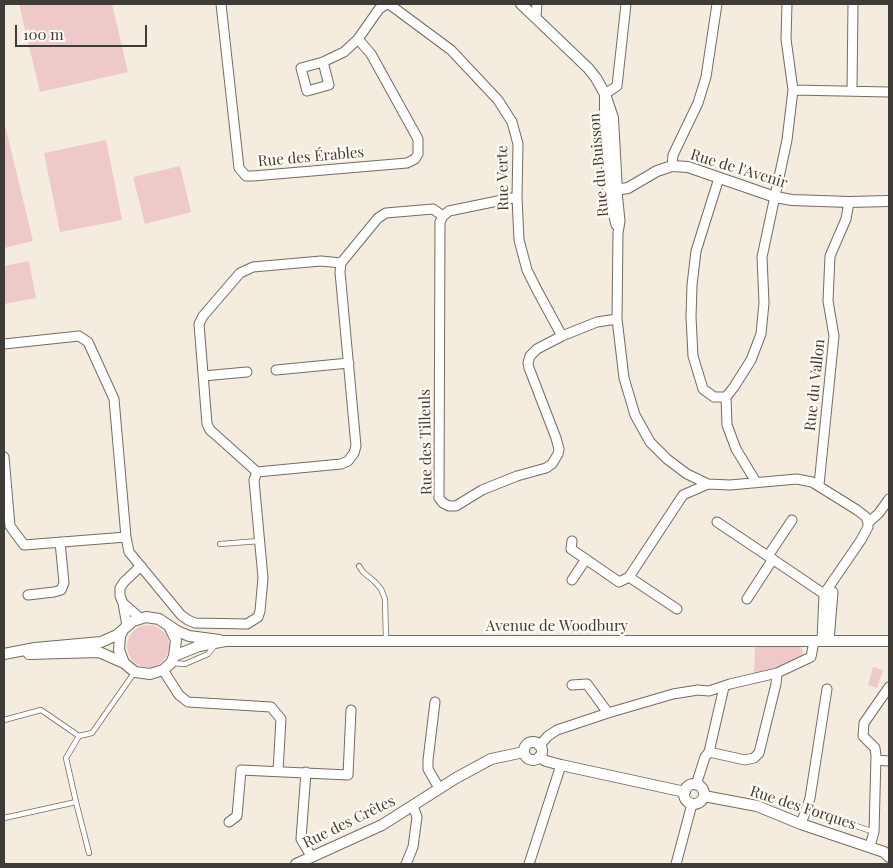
<!DOCTYPE html>
<html>
<head>
<meta charset="utf-8">
<style>
	body { margin:0 }
	#map { position:relative; width:893px; height:868px; overflow:hidden; background:#f4ecdf; font-family:"Playfair Display",serif }
	canvas { display:block }
	.frame { position:absolute; inset:0; border:5px solid #3f3c37; pointer-events:none }
	.scale { position:absolute; left:15px; top:25px; width:132px; height:22px; box-sizing:border-box; border:2px solid #3f3c37; border-top:0; padding-left:6px; font-size:15px; line-height:18px; white-space:nowrap; color:#3f3c37; -webkit-text-stroke:4px #fffaf2; paint-order:stroke }
</style>
</head>
<body>
<div id="map">
<canvas width="893" height="868"></canvas>
<div class="frame"></div>
<div class="scale">100 m</div>
</div>
<script>
const g = document.querySelector('canvas').getContext('2d');
g.lineJoin = 'round';
function fill(path, color) { g.fillStyle = color; g.fill(path, 'evenodd'); }
const toPath = rows => new Path2D(rows.map(r => 'M' + r).join(''));
function trace(path, color, width, dash) { g.strokeStyle = color; g.lineWidth = width; g.lineCap = dash ? 'butt' : 'round'; g.setLineDash(dash || []); g.stroke(path); }
function write(font, color, halo, rows, align = 'center') {
  g.font = font + ' "Playfair Display",serif'; g.lineWidth = 4.5; g.setLineDash([]); g.textBaseline = 'middle'; g.strokeStyle = halo; g.fillStyle = color; for (const [text, x, y, turn = 0] of rows) {
    g.save(); g.translate(x, y); g.rotate((+turn || 0) * Math.PI / 180); g.textAlign = isNaN(turn) ? turn : align; if (halo) g.strokeText(text, 0, 0); g.fillText(text, 0, 0); g.restore();
  }
}
fill(toPath([
	[19,4,112,4,128,72,40,92],
	[4,121,33,241,4,248],
	[106,140,122,220,60,232,44,153],
	[180,166,191,212,145,224,133,177],
	[29,261,36,298,4,304,4,266],
	'127 646a21 21 0 1 1 42 0a21 21 0 1 1-42 0Z',
	[798,646,802,648,803,655,775,669,754,674,755,647],
	[873,667,883,670,877,688,868,685]
]), '#efc9c9');
const service = toPath([
	[220,544,260,541],
	[359,566,363,572,374,581,381,589,385,599,386,640],
	[172,663,185,664,208,654,215,645],
	[4,720,41,710,79,736],
	[76,802,89,853],
	[806,809,874,832],
	[4,818,76,802,66,758,79,736,92,733,134,673]
]);
const minor = toPath([
	[221,4,239,168,246,176,253,176,407,163,415,159,418,154,418,139,371,54,358,39],
	[389,4,451,50,498,100,512,122,518,144,517,197,519,240,527,270,537,290,562,336],
	[536,16,537,4],
	[323,62,329,85,307,91,301,68,323,62,344,52,358,39,379,9,387,4],
	[793,90,889,92],
	[852,91,853,4],
	[605,94,617,86,626,4],
	[672,166,673,155,698,103,706,77,717,4],
	[719,178,696,251,692,285,691,317,693,356,703,389,714,397,726,397],
	[608,191,616,225],
	[617,191,620,221,618,233,617,319,624,378,635,415,650,442,667,459,687,474,708,484,730,485,797,479,812,482,857,510,866,517,868,523],
	[517,197,449,211,443,216,440,222,439,498,443,503,449,506,456,506,482,490,517,476,546,468,552,464,558,454,559,449,556,438,529,368,528,363,530,356,537,349,562,336,597,322,617,319],
	[4,344,79,336,88,342,114,399,126,537,129,552,181,615,188,620,195,623,247,624,258,617,260,611,263,578,254,480,257,472,341,464,348,461,354,453,356,446,340,272,341,263,378,218,386,213,433,209,443,216],
	[276,370,349,363],
	[203,376,247,372],
	[4,457,10,526,24,545,126,537],
	[257,472,218,437,210,430,207,424,199,324,203,316,240,273,253,267,321,261,341,263],
	[756,482,736,449,727,425,726,397,734,387,751,360,761,334,764,303,762,257,787,140,793,90,786,39,787,4],
	[819,485,834,336,828,301,830,256,846,219,849,202],
	[717,522,799,577,824,594,832,596],
	[572,541,571,549,619,582,629,577,683,495,708,484],
	[768,556,792,520],
	[629,577,677,609],
	[572,580,586,559],
	[28,595,54,592,61,590,64,583,60,542],
	[747,599,773,559],
	[123,603,140,618],
	[127,626,123,603,120,596,120,588,124,582,141,566],
	[822,641,824,594,861,540,868,527,868,523,879,513,889,499],
	[829,641,833,592],
	[163,670,179,695,188,702,271,707,281,719,278,771],
	[572,685,587,684,608,713],
	[435,702,428,760,428,769,439,788],
	[539,746,548,736,557,730,608,713,673,694,698,690,709,691,730,684,777,673,811,657,814,641],
	[709,752,745,760,754,758,759,753,776,684,777,673],
	[876,760,889,761],
	[306,772,301,839,311,856],
	[696,785,705,757,709,752,724,687],
	[229,822,237,816,241,770,348,775,351,710],
	[801,824,810,798,827,689],
	[870,846,874,832,876,756,875,748,863,736,864,723,889,687],
	[406,864,413,847,417,817,413,806],
	[529,864,561,765],
	[676,864,692,804]
]);
const tertiary = toPath([
	[521,4,588,68,596,78,605,94,613,118,617,191],
	[605,94,605,117,608,191,628,188,657,171,672,166,688,167,775,197,792,200,849,202,889,201],
	[123,630,120,636,119,650,124,663,135,672,150,674,163,670,171,663,174,656,176,640,170,628],
	[4,654,35,648,101,642,117,635,133,621,146,617,159,619,177,631,189,636,219,640],
	[29,654,99,652,124,663],
	[174,656,199,646,225,641,889,641],
	'524 751a9 9 0 1 1 18 0a9 9 0 1 1-18 0Z',
	[539,757,546,761,561,765,685,792],
	'684 794a10 10 0 1 1 20 0a10 10 0 1 1-20 0Z',
	[704,796,757,806,801,824,884,852,889,857],
	[296,864,382,825,456,778,491,759,524,752]
]);
trace(service, '#736c60', 6);
trace(minor, '#736c60', 11);
trace(tertiary, '#736c60', 12);
trace(service, '#fff', 4.5);
trace(minor, '#fff', 9);
trace(tertiary, '#fff', 10);
write('15px', '#3f3c37', '#fffaf2', [
	["Rue des Érables",311,157,-5],
	["Rue du Buisson",599,165,-95],
	["Rue de l'Avenir",739,169,17],
	["Rue Verte",503,178,-91],
	["Rue du Vallon",815,385,-84],
	["Rue des Tilleuls",426,442,-91],
	["Avenue de Woodbury",557,626],
	["Rue des Forques",803,808,18],
	["Rue des Crêtes",349,822,-26]
]);
</script>
</body>
</html>
